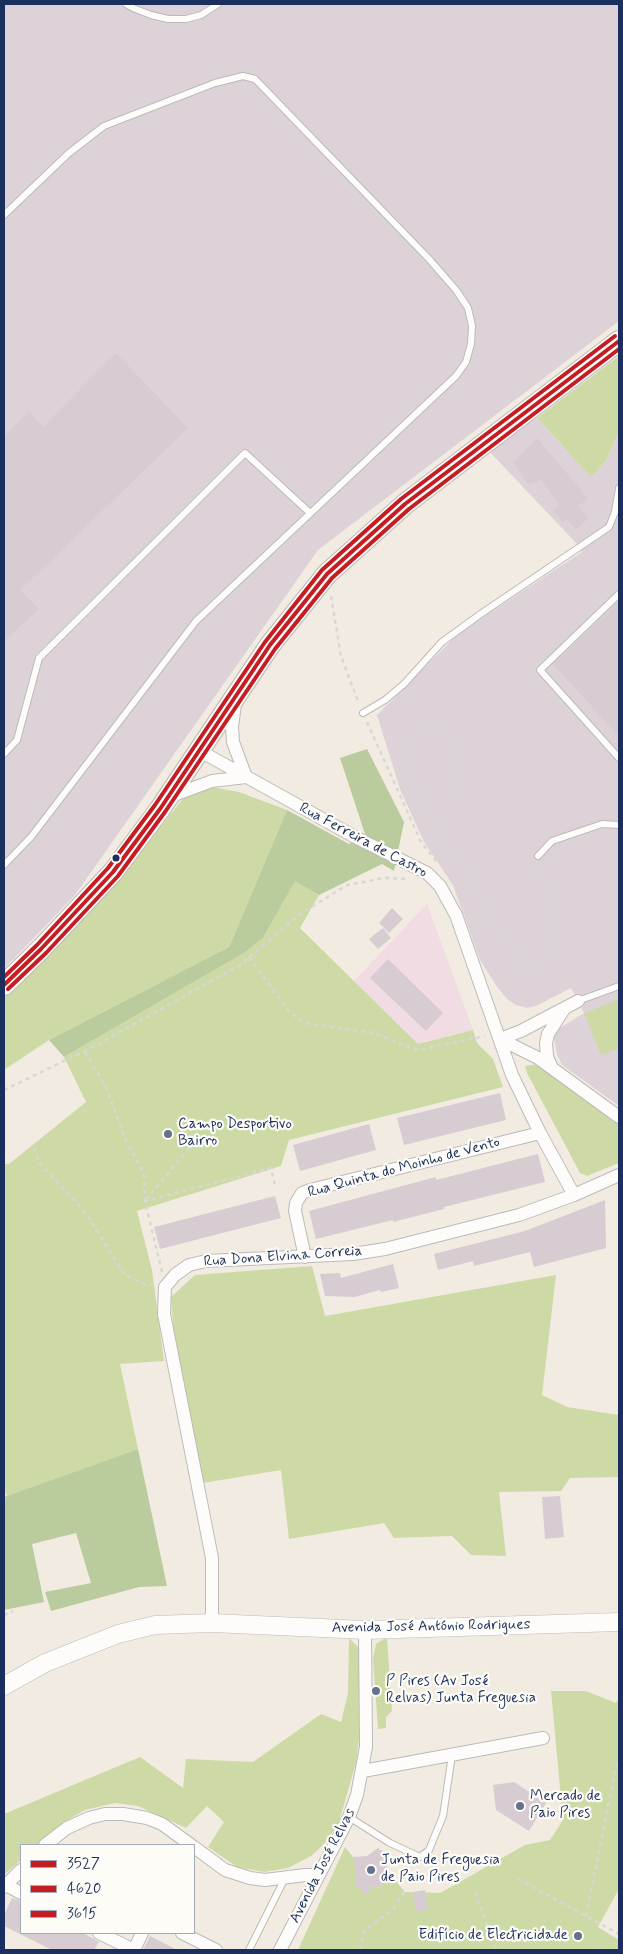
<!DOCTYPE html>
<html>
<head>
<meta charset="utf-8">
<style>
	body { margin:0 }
	#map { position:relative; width:623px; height:1954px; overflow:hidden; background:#f2ebe2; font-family:Mynerve,sans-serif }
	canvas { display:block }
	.frame { position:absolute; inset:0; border:5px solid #1b2f5e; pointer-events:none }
	.legend { position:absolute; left:20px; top:1844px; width:175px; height:90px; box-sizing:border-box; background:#fdfcf7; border:1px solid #a3aaba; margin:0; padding:6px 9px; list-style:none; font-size:15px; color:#1b2f5e }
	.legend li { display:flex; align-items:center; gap:10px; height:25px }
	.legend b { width:25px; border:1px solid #a3aaba }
</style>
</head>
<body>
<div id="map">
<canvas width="623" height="1954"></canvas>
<div class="frame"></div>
<ul class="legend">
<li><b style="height:6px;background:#c61d23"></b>3527</li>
<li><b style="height:6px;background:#c61d23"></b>4620</li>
<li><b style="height:6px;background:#c61d23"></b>3615</li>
</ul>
</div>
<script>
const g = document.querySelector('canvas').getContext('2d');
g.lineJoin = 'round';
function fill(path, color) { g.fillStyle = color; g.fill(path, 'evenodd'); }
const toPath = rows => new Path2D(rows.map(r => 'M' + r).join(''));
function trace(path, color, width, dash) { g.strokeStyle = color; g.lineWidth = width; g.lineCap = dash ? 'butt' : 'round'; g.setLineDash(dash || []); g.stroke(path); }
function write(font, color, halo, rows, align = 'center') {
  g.font = font + ' Mynerve,sans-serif'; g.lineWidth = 4.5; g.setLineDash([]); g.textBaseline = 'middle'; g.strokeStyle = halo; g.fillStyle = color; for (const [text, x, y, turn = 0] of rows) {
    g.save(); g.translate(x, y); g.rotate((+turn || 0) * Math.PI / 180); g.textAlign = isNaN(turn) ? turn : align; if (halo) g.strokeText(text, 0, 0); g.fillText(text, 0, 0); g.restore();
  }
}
fill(toPath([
	[427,904,473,1030,418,1044,354,981]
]), '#f1dce3');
fill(toPath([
	[4,4,619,4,619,321,318,550,75,895,4,969],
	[537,418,591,477,606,461,619,431,619,1106,562,1065,557,1054,554,1038,558,1029,584,1013,571,988,536,1006,527,1008,516,1005,507,999,498,988,480,960,453,885,424,842,400,789,377,715,459,633,582,552,577,544,487,449]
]), '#ded2d9');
fill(toPath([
	[619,356,619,431,606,461,591,477,537,418],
	[212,787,239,792,287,810,229,947,49,1040,4,1070,4,997,98,903,186,795],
	[295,880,319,895,300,928,418,1044,473,1030,477,1043,493,1059,503,1087,289,1140,281,1166,137,1211,152,1270,164,1361,120,1364,138,1449,7,1496,4,1489,4,1164,9,1164,86,1102,64,1057,244,953,263,938],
	[619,999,619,1049,601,1055,584,1013],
	[537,1064,619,1118,619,1163,587,1176,580,1173,527,1073,525,1066],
	[312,1266,325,1316,556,1275,542,1395,567,1407,619,1415,619,1477,570,1478,561,1491,499,1492,506,1556,471,1555,452,1536,394,1538,384,1523,289,1539,281,1470,203,1483,175,1348,171,1297,195,1275],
	[387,1637,392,1711,386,1717,386,1728,378,1729,373,1659,376,1644],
	[349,1638,363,1652,361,1722,356,1763,338,1825,324,1844,311,1856,288,1868,264,1872,237,1867,208,1847,224,1822,207,1806,186,1828,138,1806,115,1803,85,1810,66,1821,38,1845,21,1845,21,1860,4,1875,4,1814,140,1757,183,1788,186,1759,253,1762,321,1714,341,1722,348,1693],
	[551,1691,586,1691,616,1703,619,1698,619,1889,598,1927,619,1940,619,1950,298,1950,345,1847,353,1857,367,1894,373,1885,379,1888,390,1874,405,1892,440,1893,525,1845,550,1840,563,1820]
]), '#cedaa5');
fill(toPath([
	[367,749,404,822,394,871,382,864,319,895,295,881,263,938,244,953,64,1057,49,1040,229,947,287,810,349,844,365,834,340,758],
	[138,1449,167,1586,139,1587,51,1611,45,1592,91,1583,76,1533,32,1544,44,1602,4,1610,4,1497]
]), '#bacb9d');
fill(toPath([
	[116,353,188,428,20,590,39,609,4,641,4,437,29,411,43,427],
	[537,438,588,499,578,506,589,518,576,529,566,519,563,523,553,511,559,504,541,480,528,484,513,462],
	[619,602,619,736,553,664],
	[392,908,403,919,389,933,379,923],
	[383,928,391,938,378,949,369,939],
	[388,959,443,1013,426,1031,370,978],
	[500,1093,506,1120,404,1145,397,1118],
	[369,1124,376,1150,300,1171,293,1145],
	[538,1154,545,1182,444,1207,444,1209,393,1222,393,1220,316,1239,309,1211,436,1177,436,1180],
	[275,1196,281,1218,160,1249,154,1227],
	[605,1200,606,1248,534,1267,530,1252,474,1266,473,1261,438,1270,434,1254,525,1231],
	[393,1264,399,1288,381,1292,380,1290,354,1297,325,1296,320,1274,340,1273,341,1278],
	[560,1496,564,1537,545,1539,542,1497],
	[514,1782,546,1803,529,1831,496,1810,493,1785],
	[378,1848,391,1858,386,1869,390,1874,379,1888,373,1885,367,1895,355,1884,356,1872,353,1857,367,1856],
	[425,1890,428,1909,416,1912,413,1892],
	[12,1898,21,1901,21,1933,83,1933,99,1942,94,1950,52,1950,4,1926,4,1915],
	[150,1936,177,1950,143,1950]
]), '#d6ccd2');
const lane = toPath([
	[126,4,133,8,151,15,168,19,186,19,201,15,218,4],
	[4,215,69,153,104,126,215,83,243,76,255,79,429,259,456,290,468,308,472,326,471,344,466,362,456,376,196,621,31,837,4,865],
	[619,594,540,670,619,758],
	[363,713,385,700,404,684,442,642,482,613,609,527,615,512,619,488],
	[4,754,17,740,39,658,245,453,310,513],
	[538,856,552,841,602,824,619,825],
	[578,1001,619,986],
	[349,1817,390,1843,420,1857,429,1850,443,1816,452,1755],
	[249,1950,285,1878]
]);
const street = toPath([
	[235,704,232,727,233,742,246,777],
	[200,751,355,837,427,873,440,886,456,915,512,1075,540,1133,574,1195],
	[169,797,212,781,246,777],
	[500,1039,538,1058,619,1117],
	[500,1039,521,1031,578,1001],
	[552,1068,547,1057,546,1043,548,1034,564,1009],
	[305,1257,295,1211,296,1203,302,1193,310,1190,540,1133],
	[212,1623,212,1558,164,1314,165,1287,175,1275,189,1265,206,1261,353,1254,385,1249,519,1215,574,1195,619,1175],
	[363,1771,543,1738],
	[45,1845,67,1828,89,1818,105,1814,123,1814,147,1818,162,1824,191,1845],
	[194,1847,225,1870,250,1878,265,1880,305,1875,319,1875],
	[6,1885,21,1893],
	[4,1887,21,1870],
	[99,1933,134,1950],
	[182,1933,216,1950],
	[134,1950,142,1933],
	[280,1950,349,1817,357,1795,366,1747,365,1630]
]);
const secondary = toPath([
	[4,1686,45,1663,118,1634,155,1625,212,1623,365,1630,619,1622]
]);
const primary = toPath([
	[4,985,41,949,113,872,160,809,270,645,327,574,405,504,619,341]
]);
trace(lane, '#bcbab9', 8);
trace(street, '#bcbab9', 14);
trace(secondary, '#bcbab9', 19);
trace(primary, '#bcbab9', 22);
trace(toPath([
	[331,596,341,656,359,704],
	[367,722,421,842,437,862],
	[457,787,459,781,458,760,450,740,432,731,417,735,409,747,411,769,422,801,515,956,522,965,528,967,535,966,546,956,558,938,540,865],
	[249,957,288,1010,304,1023,374,1033,409,1047,419,1050,485,1036],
	[85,1052,105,1085,126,1141,144,1173,145,1201],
	[4,1090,95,1046,240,965,300,914,347,885,383,878,409,879],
	[34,1148,40,1164,72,1197,89,1218,124,1274,144,1284,152,1285],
	[146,1200,190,1147,188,1144],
	[162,1272,145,1201,271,1168,275,1186],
	[4,1615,13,1611],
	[518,1879,619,1934],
	[475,1892,496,1950],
	[586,1916,616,1766,619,1763],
	[360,1950,364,1931,392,1910,405,1892],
	[598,1950,601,1948]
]), '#d8d7d7', 2.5, [4, 4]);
trace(lane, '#fdfcfb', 6);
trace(street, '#fdfcfb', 12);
trace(secondary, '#fdfcfb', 18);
trace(primary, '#fdfcfb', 20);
trace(toPath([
	[4,985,41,949,113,872,160,809,270,645,327,574,405,504,619,341]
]), '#c61d23', 4);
trace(toPath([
	[8,989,46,953,118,876,165,812,275,649,332,578,409,509,619,349]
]), '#c61d23', 4);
trace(toPath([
	[4,977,37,945,108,868,155,805,265,642,322,570,401,499,615,336]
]), '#c61d23', 4);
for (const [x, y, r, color] of [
	[116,858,4.5,"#1b2f5e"],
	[168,1134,5,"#66718c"],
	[376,1691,5,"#66718c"],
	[520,1806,5,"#66718c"],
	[371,1870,5,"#66718c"],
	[578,1936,5,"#66718c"]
]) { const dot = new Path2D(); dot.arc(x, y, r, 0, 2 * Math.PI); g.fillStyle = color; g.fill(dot); trace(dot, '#fdfcf7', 2); }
write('15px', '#1b2f5e', '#fdfcf7', [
	["Rua Ferreira de Castro",363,841,28],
	["Rua Quinta do Moinho de Vento",404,1168,-15],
	["Rua Dona Elvina Correia",283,1257,-4],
	["Avenida José António Rodrigues",431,1627,-1],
	["Avenida José Relvas",323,1866,-63]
]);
write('15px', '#1b2f5e', '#fdfcf7', [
	["Campo Desportivo",178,1125],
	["Bairro",178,1142],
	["P Pires (Av José",386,1682],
	["Relvas) Junta Freguesia",386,1699],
	["Mercado de",530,1797],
	["Paio Pires",530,1814],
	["Junta de Freguesia",381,1861],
	["de Paio Pires",381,1878],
	["Edifício de Electricidade",568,1936,"right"]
], 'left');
</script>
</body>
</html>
